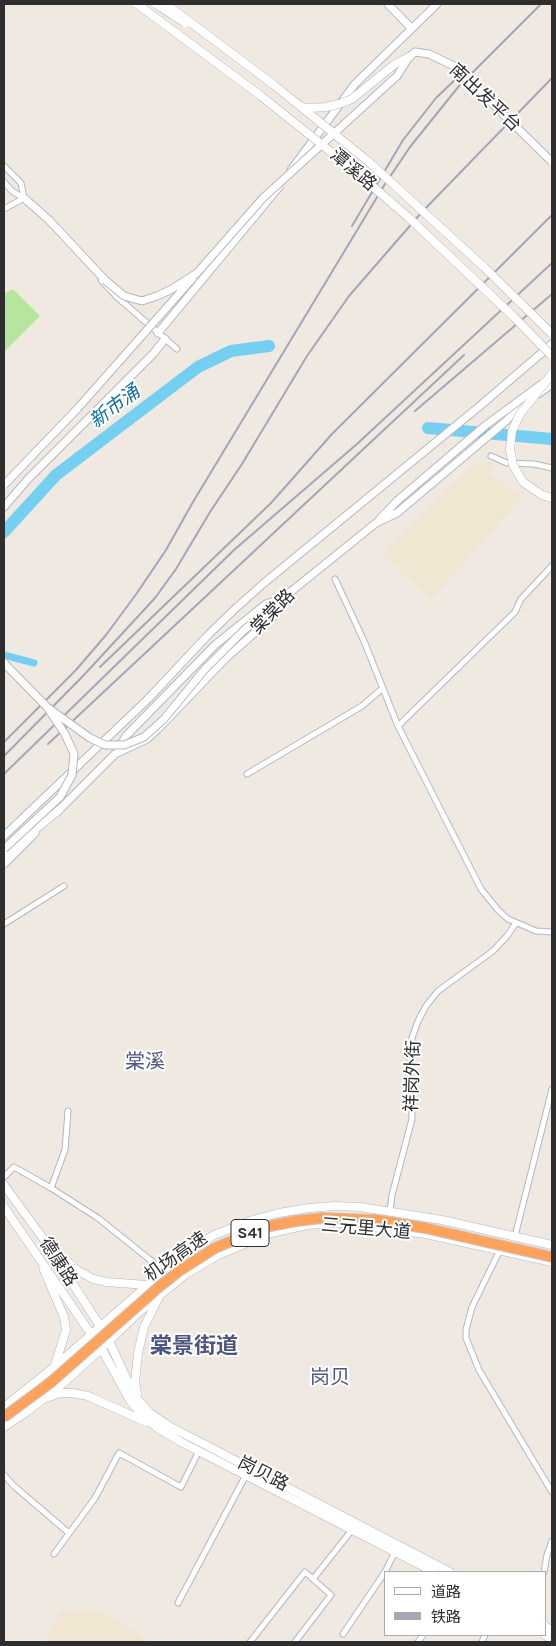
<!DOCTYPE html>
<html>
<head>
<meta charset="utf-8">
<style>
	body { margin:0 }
	#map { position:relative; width:556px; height:1646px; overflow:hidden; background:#efe9e1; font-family:Karla,"Noto Sans SC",sans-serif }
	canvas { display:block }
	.frame { position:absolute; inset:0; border:5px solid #2e2e2e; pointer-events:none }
	.legend { position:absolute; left:384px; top:1571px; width:162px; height:65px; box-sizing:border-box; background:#fff; border:1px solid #ababab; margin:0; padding:6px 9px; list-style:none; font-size:15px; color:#2e2e2e }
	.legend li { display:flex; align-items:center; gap:10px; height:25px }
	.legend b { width:25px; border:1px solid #ababab }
</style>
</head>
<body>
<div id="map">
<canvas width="556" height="1646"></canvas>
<div class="frame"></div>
<ul class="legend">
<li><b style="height:6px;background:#fff"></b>道路</li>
<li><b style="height:6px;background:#a3a6b8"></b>铁路</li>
</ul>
</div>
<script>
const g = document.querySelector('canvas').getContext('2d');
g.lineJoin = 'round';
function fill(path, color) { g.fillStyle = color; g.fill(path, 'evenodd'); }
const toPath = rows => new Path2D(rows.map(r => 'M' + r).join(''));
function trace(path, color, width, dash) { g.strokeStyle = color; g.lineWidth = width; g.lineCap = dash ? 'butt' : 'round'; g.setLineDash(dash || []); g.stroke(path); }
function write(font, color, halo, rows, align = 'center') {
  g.font = font + ' Karla,"Noto Sans SC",sans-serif'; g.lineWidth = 4; g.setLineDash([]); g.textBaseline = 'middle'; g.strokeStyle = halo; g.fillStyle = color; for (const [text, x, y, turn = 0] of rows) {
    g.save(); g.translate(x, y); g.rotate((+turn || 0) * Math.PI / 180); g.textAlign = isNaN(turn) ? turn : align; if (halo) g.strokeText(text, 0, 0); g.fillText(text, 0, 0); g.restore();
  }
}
fill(toPath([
	[495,463,491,475,522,497,431,600,382,554,473,464],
	[99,1610,140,1635,148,1642,45,1642,61,1611]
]), '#f0e6d1');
fill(toPath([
	[13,289,40,316,4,352,4,294]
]), '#b6e59e');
trace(toPath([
	[4,655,34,663]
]), '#75cff0', 7);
trace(toPath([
	[428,428,552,439],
	[4,532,56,475,198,367,231,351,269,346]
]), '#75cff0', 12);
const minor = toPath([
	[4,166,21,183,24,198],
	[4,182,12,191,25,199],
	[4,209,24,198],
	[101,280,117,297,177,349],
	[491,456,507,463,534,464,552,468],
	[335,579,364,641,398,726,481,889,498,910,508,919,536,931,552,932],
	[398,726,515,612,521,599,552,566],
	[247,774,362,706,383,688],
	[4,924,64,886],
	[4,1177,14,1167,51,1188,98,1218,164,1271],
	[51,1188,65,1150,68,1111],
	[390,1211,392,1195,412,1119,410,1057,412,1038,418,1021,426,1006,438,991,493,951,507,936,516,923],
	[515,1236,552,1089],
	[500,1250,472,1307,466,1330,466,1338,479,1370,552,1492],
	[4,1475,14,1486,69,1533],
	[54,1554,95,1498,119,1453,181,1487,199,1451],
	[385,1572,396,1550],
	[544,1572,547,1555,552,1541],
	[313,1579,352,1530],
	[178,1603,246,1475],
	[343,1634,385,1572],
	[250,1642,305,1572,331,1595,295,1642],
	[418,1642,423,1635],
	[482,1642,485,1635]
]);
const tertiary = toPath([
	[388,4,411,28],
	[291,170,355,84,437,4],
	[24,198,49,220,105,280],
	[158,333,279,187],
	[538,394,552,384],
	[4,507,28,479,153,354,165,339],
	[378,521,397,501],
	[257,619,280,600],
	[118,749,126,736,215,645,266,604,283,598],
	[56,813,115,754,147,739,158,729,227,657,275,615,283,598,376,523,397,513,506,421,530,395],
	[4,836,148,699,209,634,236,608,264,583,481,405,552,344],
	[4,864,35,833]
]);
const secondary = toPath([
	[4,858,22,840,59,810],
	[4,1185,45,1241,102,1329],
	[4,1207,93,1337],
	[56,1251,77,1270,93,1279,107,1282,147,1285],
	[44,1270,64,1317,66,1330,55,1365],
	[108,1339,128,1382,138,1400,150,1413,169,1426,450,1572],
	[100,1346,131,1402,140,1412,156,1427,181,1442,434,1572],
	[137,1393,135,1382,138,1353,144,1327,158,1299],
	[49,1397,60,1393,72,1393,88,1396,146,1422],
	[4,1407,54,1367,180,1257,214,1235,253,1220,279,1213,309,1208,335,1206,360,1207,442,1220,552,1245],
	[4,1427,25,1413,59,1387,101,1349,137,1314,186,1274,218,1255,271,1233,307,1225,340,1223,357,1225,426,1234,552,1262],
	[545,1626,552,1631],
	[545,1635,552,1640]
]);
trace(minor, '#b4b7c1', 7);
trace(tertiary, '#b4b7c1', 9);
trace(secondary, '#b4b7c1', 9);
trace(minor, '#fff', 5);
trace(tertiary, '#fff', 7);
trace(secondary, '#fff', 8);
trace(toPath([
	[352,226,403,140,436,98,462,73],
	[415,411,552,294],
	[100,667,271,503,332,434,552,215],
	[4,742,76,670,106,635,137,593,166,550,193,502,385,184,410,147,459,86,541,4],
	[48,744,464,355],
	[4,756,83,676,155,598,176,569,210,512,242,464,307,356,349,296,421,213,552,78],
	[4,774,234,550,357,444,552,263]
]), '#a3a6b8', 2);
const tertiaryBridge = toPath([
	[105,280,124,296,142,301,157,296,172,289,197,273,263,198,397,76,409,57,415,52,429,54,454,66,552,162],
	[4,485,78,408,192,279],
	[397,501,486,425,543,383],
	[4,663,47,707,65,734,74,754,72,775,60,797,4,849],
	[47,707,90,738,105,745,124,745,144,737,164,719,205,669,243,631,257,619]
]);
const secondaryBridge = toPath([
	[137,4,261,96,356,172,408,217,515,318,552,356],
	[156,4,185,23],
	[166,4,274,85,369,162,485,268,552,334],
	[302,107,308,108,326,107,339,104,352,99,395,64,409,57],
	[552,374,520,414,512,431,510,449,513,465,523,482,542,495,552,498]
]);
const motorwayBridge = toPath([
	[4,1417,50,1383,160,1286,179,1271,215,1248,241,1237,270,1226,296,1221,322,1218,377,1220,425,1228,552,1257]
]);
trace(tertiaryBridge, '#b4b7c1', 9, []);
trace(secondaryBridge, '#b4b7c1', 9, []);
trace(motorwayBridge, '#c9c9c9', 12, []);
trace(tertiaryBridge, '#fff', 7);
trace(secondaryBridge, '#fff', 8);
trace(motorwayBridge, '#ffa35c', 10);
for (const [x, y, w] of [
	[250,1233,38]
]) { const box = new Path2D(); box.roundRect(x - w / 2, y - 13.5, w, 27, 4); g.fillStyle = '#fff'; g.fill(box); trace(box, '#2e2e2e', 1); }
write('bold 16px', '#2e2e2e', null, [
	["S41",250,1233]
]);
write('18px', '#2e2e2e', '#fff', [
	["南出发平台",485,98,43],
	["潭溪路",353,170,40],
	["棠棠路",273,612,-46],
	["祥岗外街",413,1076,-88],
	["三元里大道",366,1229,5],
	["机场高速",176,1257,-35],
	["德康路",58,1262,57],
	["岗贝路",263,1474,27]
]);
write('italic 19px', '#0d6fa3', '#fff', [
	["新市涌",115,407,-37]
]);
write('20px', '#4d5680', '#fff', [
	["棠溪",145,1062],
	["岗贝",330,1378]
]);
write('bold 22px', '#4d5680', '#fff', [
	["棠景街道",194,1347]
]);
</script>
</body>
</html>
